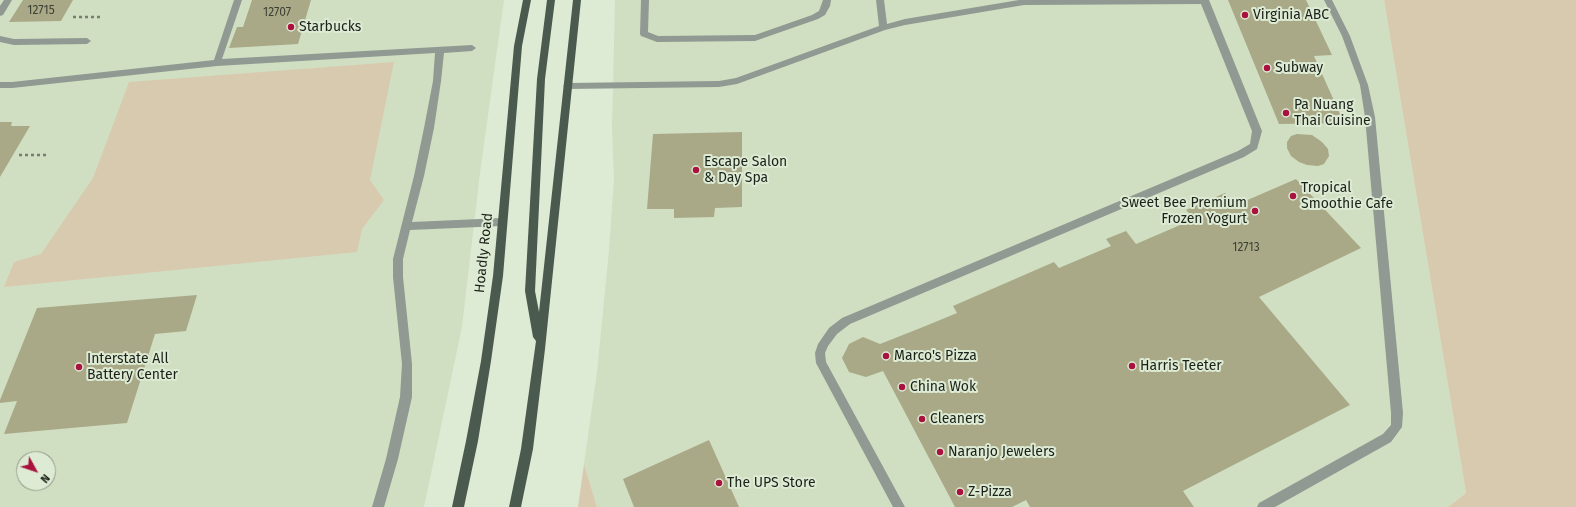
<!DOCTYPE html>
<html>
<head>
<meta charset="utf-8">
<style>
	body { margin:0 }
	#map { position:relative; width:1576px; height:507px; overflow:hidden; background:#deebd4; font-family:"Fira Sans",sans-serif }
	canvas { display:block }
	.north { position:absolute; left:16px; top:451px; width:40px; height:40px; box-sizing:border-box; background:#deebd4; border:1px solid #909a89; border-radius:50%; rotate:130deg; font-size:11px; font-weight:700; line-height:16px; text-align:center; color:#1b2018 }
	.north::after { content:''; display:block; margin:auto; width:14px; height:18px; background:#a9123e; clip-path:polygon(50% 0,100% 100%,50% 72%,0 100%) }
</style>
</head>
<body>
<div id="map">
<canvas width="1576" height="507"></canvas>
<div class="north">N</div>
</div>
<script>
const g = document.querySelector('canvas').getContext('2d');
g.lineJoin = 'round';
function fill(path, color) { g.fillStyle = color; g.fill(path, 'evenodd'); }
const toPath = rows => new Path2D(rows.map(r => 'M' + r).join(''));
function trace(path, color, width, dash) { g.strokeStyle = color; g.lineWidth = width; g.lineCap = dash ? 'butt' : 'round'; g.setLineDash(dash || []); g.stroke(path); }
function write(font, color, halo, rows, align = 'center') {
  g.font = font + ' "Fira Sans",sans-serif'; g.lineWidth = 4; g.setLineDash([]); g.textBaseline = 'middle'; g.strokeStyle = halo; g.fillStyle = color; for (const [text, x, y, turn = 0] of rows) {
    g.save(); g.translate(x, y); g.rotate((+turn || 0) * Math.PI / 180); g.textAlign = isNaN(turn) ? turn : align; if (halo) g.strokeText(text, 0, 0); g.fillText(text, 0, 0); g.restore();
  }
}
fill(toPath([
	[0,0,504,0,480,173,462,327,424,507,0,507],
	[24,459,48,459,48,483,24,483],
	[615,0,1384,0,1466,493,1448,507,597,507,584,464,597,372,609,250,614,178,612,128]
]), '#d0dfc2');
fill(toPath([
	[1384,0,1576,0,1576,507,1448,507,1466,493],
	[394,62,370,180,384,200,362,229,357,252,4,287,14,262,41,254,93,178,129,82],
	[584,464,597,507,578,507]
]), '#d8caaf');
fill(toPath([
	[23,0,73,0,61,21,9,22],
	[252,0,311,0,298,44,229,48,237,27,243,27],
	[1228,0,1306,0,1332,55,1314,56,1344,123,1279,124],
	[0,122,12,122,11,126,30,126,0,177],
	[742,132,742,207,715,208,714,217,674,218,674,209,647,209,653,134],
	[1297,134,1312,135,1322,142,1328,149,1329,156,1324,164,1318,166,1307,165,1299,162,1291,156,1287,148,1287,142,1291,136],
	[1296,179,1361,248,1259,297,1350,405,1183,491,1194,507,1030,507,1026,500,1012,507,955,507,883,371,866,377,849,372,842,358,849,344,863,337,880,344,923,327,957,313,953,306,1054,262,1059,268,1111,246,1106,239,1126,231,1136,244,1194,219,1186,210,1225,193,1236,205],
	[197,295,186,331,155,334,127,423,4,434,17,401,0,403,0,400,37,308],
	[709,440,739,507,634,507,623,479]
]), '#a9a988');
trace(toPath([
	[73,17,101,17],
	[19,155,49,155]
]), '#767e6f', 2.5, [3, 3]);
fill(toPath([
	[4,0,12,0,3,15,0,16,0,6,4,0],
	[234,0,242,0,222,59,472,45,476,48,472,51,444,53,441,81,434,128,424,176,412,222,502,218,505,219,507,222,505,225,502,226,410,230,403,259,403,277,412,364,412,397,398,459,384,507,372,507,386,459,400,397,402,364,393,277,393,259,414,176,424,128,433,81,435,53,217,66,12,88,0,88,0,82,12,82,214,60,234,0],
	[641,0,649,0,648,32,658,36,755,35,812,15,819,11,823,0,831,0,830,6,825,15,818,19,755,41,657,42,641,36,640,34,641,0],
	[876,0,884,0,887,24,905,19,1019,0,1209,0,1262,131,1257,149,1244,157,850,324,837,334,828,346,825,353,826,362,905,507,893,507,816,363,815,353,818,344,829,328,842,318,1238,151,1250,144,1252,131,1201,4,1024,5,905,25,885,30,737,84,719,87,567,89,563,86,567,83,719,81,736,78,879,26,876,0],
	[1324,0,1332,0,1350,36,1368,85,1375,117,1403,413,1402,427,1391,442,1275,507,1257,507,1259,503,1383,434,1391,425,1391,413,1365,117,1360,85,1342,36,1324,0],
	[0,36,14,39,87,38,91,41,87,44,14,45,0,42,0,36]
]), '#909992');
fill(toPath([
	[523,0,531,0,522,46,503,276,491,361,478,441,464,507,452,507,466,441,481,361,493,276,514,46,523,0],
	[547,0,555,0,545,79,535,291,539,312,573,0,581,0,545,349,533,449,521,507,509,507,521,449,536,341,533,337,525,291,537,79,547,0]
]), '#4a5a4e');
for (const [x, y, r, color] of [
	[1245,15,4,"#a9123e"],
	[291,27,4,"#a9123e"],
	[1267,68,4,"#a9123e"],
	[1286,113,4,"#a9123e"],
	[696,170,4,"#a9123e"],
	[1293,196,4,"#a9123e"],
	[1255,211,4,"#a9123e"],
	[886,356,4,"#a9123e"],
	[1132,366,4,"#a9123e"],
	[79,367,4,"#a9123e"],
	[902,387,4,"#a9123e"],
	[922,419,4,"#a9123e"],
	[940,452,4,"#a9123e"],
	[719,483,4,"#a9123e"],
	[960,492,4,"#a9123e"]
]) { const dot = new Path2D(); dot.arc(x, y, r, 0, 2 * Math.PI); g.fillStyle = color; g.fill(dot); trace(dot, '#deebd4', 1.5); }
write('12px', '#3e4234', null, [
	["12715",41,11],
	["12707",277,13],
	["12713",1246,248]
]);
write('14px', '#1b2018', '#deebd4', [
	["Virginia ABC",1253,15],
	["Starbucks",299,27],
	["Subway",1275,68],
	["Pa Nuang",1294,105],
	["Thai Cuisine",1294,121],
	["Escape Salon",704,162],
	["& Day Spa",704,178],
	["Tropical",1301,188],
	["Smoothie Cafe",1301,204],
	["Sweet Bee Premium",1247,203,"right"],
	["Frozen Yogurt",1247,219,"right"],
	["Marco's Pizza",894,356],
	["Interstate All",87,359],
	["Battery Center",87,375],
	["Harris Teeter",1140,366],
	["China Wok",910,387],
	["Cleaners",930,419],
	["Naranjo Jewelers",948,452],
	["The UPS Store",727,483],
	["Z-Pizza",968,492]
], 'left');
write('14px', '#1b2018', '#deebd4', [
	["Hoadly Road",484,253,-84]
]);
</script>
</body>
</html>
